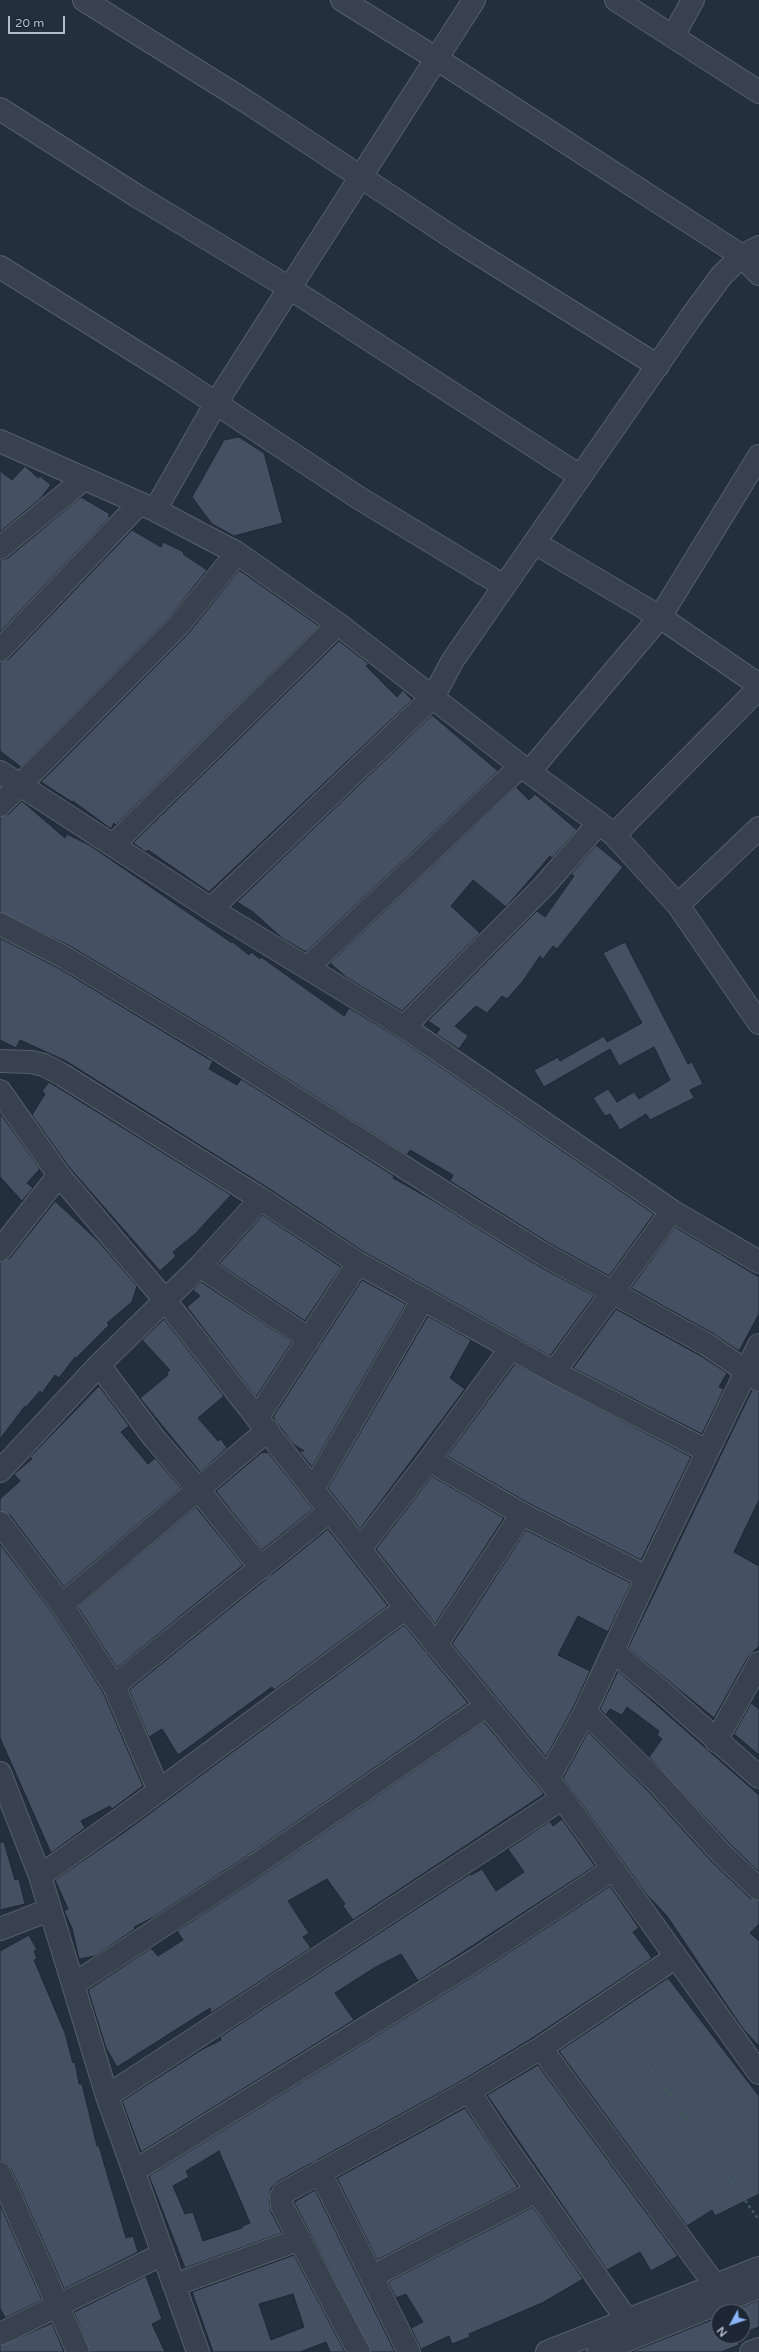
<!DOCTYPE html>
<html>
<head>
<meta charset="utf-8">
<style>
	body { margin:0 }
	#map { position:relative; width:759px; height:2352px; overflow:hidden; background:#242f3e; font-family:"Varela Round",sans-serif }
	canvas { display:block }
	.north { position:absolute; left:711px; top:2304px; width:40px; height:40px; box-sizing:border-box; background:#1d2633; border:1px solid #59626f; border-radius:50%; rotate:230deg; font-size:11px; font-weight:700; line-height:16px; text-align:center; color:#b4bcc9 }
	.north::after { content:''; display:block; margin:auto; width:14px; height:18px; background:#8ab4f8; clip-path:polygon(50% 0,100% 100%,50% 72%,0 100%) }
	.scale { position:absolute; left:8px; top:16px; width:57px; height:18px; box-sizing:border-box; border:2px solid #b4bcc9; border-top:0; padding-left:5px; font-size:12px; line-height:14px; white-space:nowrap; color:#b4bcc9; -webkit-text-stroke:3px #1d2633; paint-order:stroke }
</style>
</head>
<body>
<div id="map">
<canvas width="759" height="2352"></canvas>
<div class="north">N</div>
<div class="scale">20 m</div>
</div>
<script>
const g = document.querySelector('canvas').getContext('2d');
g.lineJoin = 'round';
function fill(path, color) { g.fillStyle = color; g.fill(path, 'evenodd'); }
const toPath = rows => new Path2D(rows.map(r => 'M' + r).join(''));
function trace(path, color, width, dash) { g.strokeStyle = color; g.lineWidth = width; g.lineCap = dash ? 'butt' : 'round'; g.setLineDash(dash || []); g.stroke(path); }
const building = toPath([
	[239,437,264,453,283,523,234,536,212,524,192,497,224,440,239,437],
	[25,466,38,478,40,476,51,485,40,499,0,532,0,471,12,480,25,466],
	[81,497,110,514,108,516,110,517,0,632,0,560,8,558,81,497],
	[132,530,161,547,163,542,184,552,183,554,207,570,170,617,21,767,0,751,0,662,9,659,132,530],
	[239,570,319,626,116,825,114,823,111,829,73,801,72,802,41,782,188,634,239,570],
	[339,641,369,664,366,666,397,697,403,690,412,700,209,892,148,850,146,852,136,845,133,843,339,641],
	[432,715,498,771,306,952,282,938,253,912,237,902,432,715],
	[516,787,529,800,535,794,577,830,552,858,550,856,506,907,473,880,451,906,480,933,402,1011,346,977,330,963,516,787],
	[22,801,65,838,67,834,91,846,232,943,233,942,249,955,251,952,260,959,261,957,344,1016,349,1008,397,1037,654,1214,609,1276,549,1243,450,1181,453,1175,410,1150,407,1155,220,1036,72,947,0,912,0,817,9,814,22,801],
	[596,845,623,867,557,949,553,946,543,959,540,956,523,981,507,999,502,996,487,1013,476,1006,455,1026,468,1036,459,1049,436,1034,440,1029,428,1021,537,911,545,917,574,876,571,874,596,845],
	[0,938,60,969,207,1058,213,1061,209,1069,237,1085,241,1079,394,1176,393,1178,434,1201,537,1265,594,1296,550,1356,364,1252,268,1188,66,1061,20,1040,16,1048,0,1040,0,938],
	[625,942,688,1064,692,1062,703,1084,690,1090,694,1098,650,1120,646,1114,620,1130,610,1114,605,1116,593,1098,608,1089,617,1102,634,1092,639,1099,670,1080,654,1047,619,1066,610,1049,544,1087,534,1070,558,1057,560,1061,604,1036,607,1042,642,1023,603,953,625,942],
	[49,1082,231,1195,195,1234,173,1252,176,1256,160,1271,69,1167,32,1115,45,1094,42,1091,49,1082],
	[0,1113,40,1169,27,1183,33,1188,22,1201,0,1177,0,1113],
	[55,1201,99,1242,137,1286,132,1302,107,1323,109,1325,76,1358,75,1357,59,1378,55,1375,42,1393,40,1391,26,1407,25,1406,0,1439,0,1262,10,1258,55,1201],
	[263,1215,341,1267,305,1321,219,1264,263,1215],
	[675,1227,759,1277,759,1314,739,1351,714,1334,631,1288,675,1227],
	[362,1280,406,1304,312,1467,299,1451,304,1451,293,1444,273,1417,362,1280],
	[201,1282,292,1342,256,1397,187,1307,200,1296,193,1290,201,1282],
	[616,1309,701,1356,727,1373,719,1387,724,1389,702,1434,573,1368,616,1309],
	[428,1316,471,1340,450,1378,465,1389,360,1529,328,1488,428,1316],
	[164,1319,224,1396,198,1418,218,1441,221,1439,227,1448,200,1472,140,1398,168,1375,167,1373,170,1370,142,1340,164,1319],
	[515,1364,691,1457,641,1560,528,1503,447,1456,515,1364],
	[99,1386,129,1426,121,1432,148,1464,155,1458,181,1488,64,1587,10,1515,0,1511,0,1499,20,1481,14,1474,32,1459,30,1457,99,1386],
	[752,1390,759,1392,759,1500,734,1552,759,1566,759,1646,748,1657,714,1718,628,1648,752,1390],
	[268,1452,313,1509,262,1550,216,1491,261,1453,268,1452],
	[432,1476,504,1518,435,1624,376,1549,432,1476],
	[196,1507,243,1565,117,1668,78,1607,196,1507],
	[328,1529,388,1606,274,1690,272,1687,178,1755,162,1729,149,1737,129,1690,328,1529],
	[526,1530,631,1583,608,1632,578,1616,558,1655,590,1671,574,1706,546,1757,452,1644,526,1530],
	[0,1544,52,1612,103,1692,143,1786,112,1809,110,1806,81,1821,85,1828,51,1853,0,1738,0,1544],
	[404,1625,468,1703,247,1856,154,1917,134,1927,135,1929,95,1956,79,1959,72,1928,64,1911,68,1909,55,1880,126,1831,404,1625],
	[618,1671,759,1795,759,1872,730,1844,649,1757,662,1739,657,1735,659,1731,627,1707,622,1715,610,1709,606,1715,600,1709,618,1671],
	[751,1703,759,1709,759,1755,734,1734,751,1703],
	[484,1722,544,1794,353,1920,343,1906,345,1904,327,1879,288,1901,309,1933,303,1937,311,1948,211,2013,210,2008,117,2067,106,2048,88,1990,151,1948,158,1956,183,1940,177,1931,261,1876,484,1722],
	[588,1732,648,1791,712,1862,750,1898,759,1901,759,1924,750,1933,759,1941,759,2046,743,2029,667,1916,647,1895,563,1778,588,1732],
	[562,1819,595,1866,418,1981,401,1954,374,1968,335,1993,354,2020,141,2152,122,2101,201,2050,221,2040,220,2037,470,1874,471,1875,482,1869,496,1891,524,1872,508,1849,550,1821,553,1826,562,1819],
	[0,1842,4,1842,15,1880,19,1879,25,1904,0,1910,0,1842],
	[610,1886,639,1928,633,1932,652,1958,534,2037,463,2080,277,2182,271,2188,269,2200,271,2212,282,2233,185,2268,149,2176,484,1969,610,1886],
	[219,2151,250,2223,242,2226,242,2228,203,2241,193,2212,185,2214,173,2186,189,2177,186,2171,219,2151],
	[29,1935,37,1950,34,1951,37,1959,34,1960,65,2033,73,2063,75,2062,79,2084,82,2084,97,2146,99,2146,126,2238,133,2236,138,2252,64,2289,11,2168,7,2163,0,2161,0,1951,29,1935],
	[668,1978,759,2096,759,2194,715,2216,712,2210,687,2226,559,2051,668,1978],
	[538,2065,678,2256,651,2271,640,2252,607,2270,487,2095,538,2065],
	[465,2108,518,2187,377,2260,337,2178,465,2108],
	[315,2190,395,2352,371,2352,294,2202,315,2190],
	[0,2204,42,2300,5,2318,0,2308,0,2204],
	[533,2207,583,2279,542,2303,469,2334,470,2337,452,2344,449,2336,421,2349,411,2328,423,2322,406,2294,396,2298,388,2282,533,2207],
	[294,2255,345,2352,330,2352,326,2342,300,2352,213,2352,192,2292,294,2255],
	[293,2294,304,2327,271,2340,259,2304,293,2294],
	[146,2276,162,2319,152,2324,165,2352,90,2352,74,2312,146,2276],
	[759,2300,759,2327,743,2333,743,2312,730,2312,759,2300],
	[719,2317,719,2336,736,2336,739,2345,721,2352,631,2352,719,2317],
	[52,2323,64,2352,0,2352,0,2346,52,2323]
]);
fill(building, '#455162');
trace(building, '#1f2835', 1);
const minor = toPath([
	[84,0,247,102,461,243,658,366],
	[342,0,437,59,742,256,759,274],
	[616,0,759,92],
	[673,36,693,0],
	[0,109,137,196,291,289,580,476],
	[0,267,170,373,359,498,504,586],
	[0,441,155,510,237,553,338,624,521,766,599,823,614,835,678,905,759,1023],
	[155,510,216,403,474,0],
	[535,543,660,617,759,685],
	[0,548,84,479],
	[0,650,139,504],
	[0,772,211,909,404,1027,672,1211,759,1262],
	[529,772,660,617,759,456],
	[0,805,179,625,237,553],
	[614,835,759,688],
	[113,845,338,624],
	[678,905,759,828],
	[211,909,433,697,453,660,691,317,722,275,742,256,759,247],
	[0,924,66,958,214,1047,467,1207,543,1254,708,1345,759,1380],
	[308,967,521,766],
	[404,1027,544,886,599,823],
	[0,1061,31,1062,44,1065,61,1074,261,1199,358,1263,554,1372,707,1451],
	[0,1091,59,1175,164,1299,406,1608,556,1789,759,2073],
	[0,1250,59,1175],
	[200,1266,309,1339],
	[99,1365,154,1438,198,1489,261,1568],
	[554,1372,672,1211],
	[258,1417,358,1263],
	[429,1460,522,1514,647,1577],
	[0,1471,99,1365,200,1266,261,1199],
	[314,1488,423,1299],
	[0,1523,62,1605,114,1686,330,1511],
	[361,1548,429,1460,511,1348],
	[62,1605,268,1430],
	[436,1645,522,1514],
	[614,1652,666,1695,759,1777],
	[114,1686,159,1791],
	[585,1712,657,1782,721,1853,759,1889],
	[716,1741,759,1663],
	[0,1773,40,1876,107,2096,198,2352],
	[548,1779,585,1712,647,1577,759,1345],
	[40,1876,130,1812,406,1608],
	[0,1929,49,1910],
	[74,1984,254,1866,486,1706],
	[541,2048,715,2285],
	[469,2091,501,2140,627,2320],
	[107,2096,563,1798],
	[134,2171,477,1959,613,1869],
	[320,2172,409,2352],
	[0,2173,78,2352],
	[373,2276,537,2191],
	[174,2285,298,2240],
	[0,2334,163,2254],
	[359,2352,282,2206,281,2198,283,2193,469,2091,541,2048,676,1957],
	[547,2352,759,2268],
	[598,2352,759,2287],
	[751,2352,759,2349]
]);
trace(minor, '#565f6c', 24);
trace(toPath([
	[616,2020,759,2220]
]), '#44595c', 2.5, [3, 3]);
trace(minor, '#38414e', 22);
</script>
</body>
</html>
